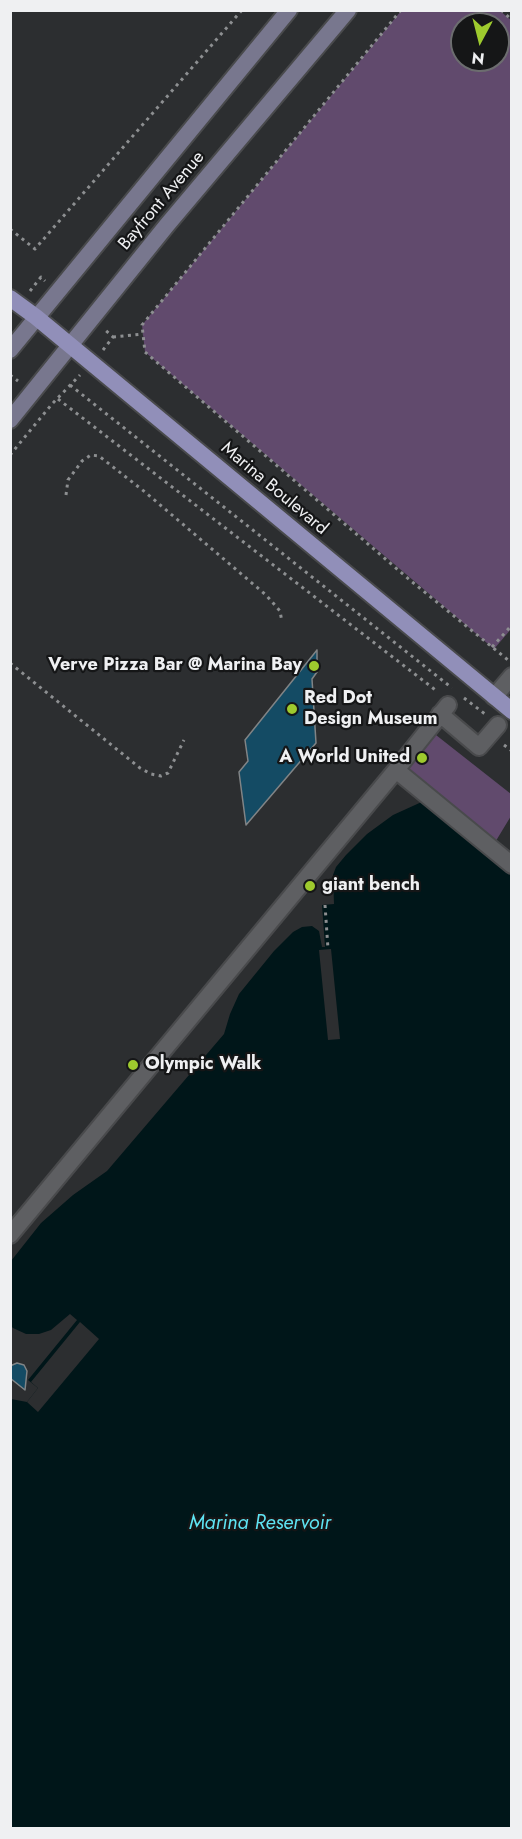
<!DOCTYPE html>
<html>
<head>
<meta charset="utf-8">
<style>
	body { margin:0 }
	#map { position:relative; width:522px; height:1839px; overflow:hidden; background:#2c2e30; font-family:Jost,sans-serif }
	canvas { display:block }
	.frame { position:absolute; inset:0; border:12px solid #eff0f2; pointer-events:none }
	.north { position:absolute; left:450px; top:12px; width:60px; height:60px; box-sizing:border-box; background:#151617; border:2px solid #6c6d6f; border-radius:50%; rotate:187deg; font-size:16px; font-weight:700; line-height:24px; text-align:center; color:#eff0f2 }
	.north::after { content:''; display:block; margin:auto; width:21px; height:27px; background:#9eca2e; clip-path:polygon(50% 0,100% 100%,50% 72%,0 100%) }
</style>
</head>
<body>
<div id="map">
<canvas width="522" height="1839"></canvas>
<div class="frame"></div>
<div class="north">N</div>
</div>
<script>
const g = document.querySelector('canvas').getContext('2d');
g.lineJoin = 'round';
function fill(path, color) { g.fillStyle = color; g.fill(path, 'evenodd'); }
const toPath = rows => new Path2D(rows.map(r => 'M' + r).join(''));
function trace(path, color, width, dash) { g.strokeStyle = color; g.lineWidth = width; g.lineCap = dash ? 'butt' : 'round'; g.setLineDash(dash || []); g.stroke(path); }
function write(font, color, halo, rows, align = 'center') {
  g.font = font + ' Jost,sans-serif'; g.lineWidth = 4.5; g.setLineDash([]); g.textBaseline = 'middle'; g.strokeStyle = halo; g.fillStyle = color; for (const [text, x, y, turn = 0] of rows) {
    g.save(); g.translate(x, y); g.rotate((+turn || 0) * Math.PI / 180); g.textAlign = isNaN(turn) ? turn : align; if (halo) g.strokeText(text, 0, 0); g.fillText(text, 0, 0); g.restore();
  }
}
fill(toPath([
	[401,11,500,11,511,20,512,628,494,649,145,352,142,325],
	[462,24,498,24,498,60,462,60],
	[436,735,511,794,511,816,491,849,396,770]
]), '#614a6d');
fill(toPath([
	[426,800,511,870,511,1828,11,1828,11,1399,27,1402,38,1388,28,1380,77,1320,70,1314,51,1330,39,1334,26,1334,13,1328,10,1325,11,1261,41,1223,73,1195,107,1171,224,1034,230,1014,239,994,274,951,293,932,302,927,312,926,319,931,322,947,325,947,322,905,334,904,333,875,336,867,346,855,367,834,393,815]
]), '#001619');
fill(toPath([
	[331,949,340,1039,328,1040,319,950],
	[80,1322,99,1339,38,1412,27,1402,38,1388,31,1382]
]), '#2c2e30');
const building = toPath([
	[317,650,317,672,312,679,316,743,246,825,239,772,248,761,245,740,317,650],
	[17,1363,24,1365,27,1371,25,1390,10,1378,10,1366,17,1363]
]);
fill(building, '#144b64');
trace(building, '#818486', 1.5);
const pedestrian = toPath([
	[440,714,479,747,498,725],
	[396,770,448,705],
	[10,1235,396,770,512,865]
]);
const tertiary = toPath([
	[494,697,512,676]
]);
const secondary = toPath([
	[10,350,289,10],
	[10,420,167,225,348,10]
]);
const primary = toPath([
	[10,298,36,317,512,711]
]);
trace(pedestrian, '#494a4c', 20);
trace(tertiary, '#494a4c', 20);
trace(secondary, '#494a4c', 20);
trace(primary, '#494a4c', 20);
trace(toPath([
	[401,10,142,325,145,352,411,581,508,660],
	[501,10,512,20],
	[10,229,35,249,242,10],
	[30,291,41,277,45,281],
	[113,337,143,334],
	[103,350,113,337,104,329],
	[10,375,18,381],
	[70,385,452,688],
	[58,399,438,692],
	[10,455,52,404,80,375],
	[66,495,68,480,82,461,91,455,99,456,145,492,266,595,280,611,282,622],
	[492,647,512,625],
	[10,663,140,768,151,774,161,776,168,773,184,740],
	[464,698,485,714],
	[504,745,512,751],
	[325,905,328,949]
]), '#8d8f91', 3, [3, 4.5]);
trace(pedestrian, '#5e5f62', 16);
trace(tertiary, '#5e5f62', 16);
trace(secondary, '#78778e', 16);
trace(primary, '#918fb9', 16);
for (const [x, y, r, color] of [
	[314,666,6,"#9eca2e"],
	[292,709,6,"#9eca2e"],
	[422,758,6,"#9eca2e"],
	[310,886,6,"#9eca2e"],
	[133,1065,6,"#9eca2e"]
]) { const dot = new Path2D(); dot.arc(x, y, r, 0, 2 * Math.PI); g.fillStyle = color; g.fill(dot); trace(dot, '#151617', 2); }
write('18px', '#eff0f2', '#151617', [
	["Bayfront Avenue",162,201,-50],
	["Marina Boulevard",274,489,40]
]);
write('bold 18px', '#eff0f2', '#151617', [
	["Verve Pizza Bar @ Marina Bay",302,666,"right"],
	["Red Dot",304,699],
	["Design Museum",304,720],
	["A World United",410,758,"right"],
	["giant bench",322,886],
	["Olympic Walk",145,1065]
], 'left');
write('italic 20px', '#5ee3f2', '#151617', [
	["Marina Reservoir",260,1524]
]);
</script>
</body>
</html>
